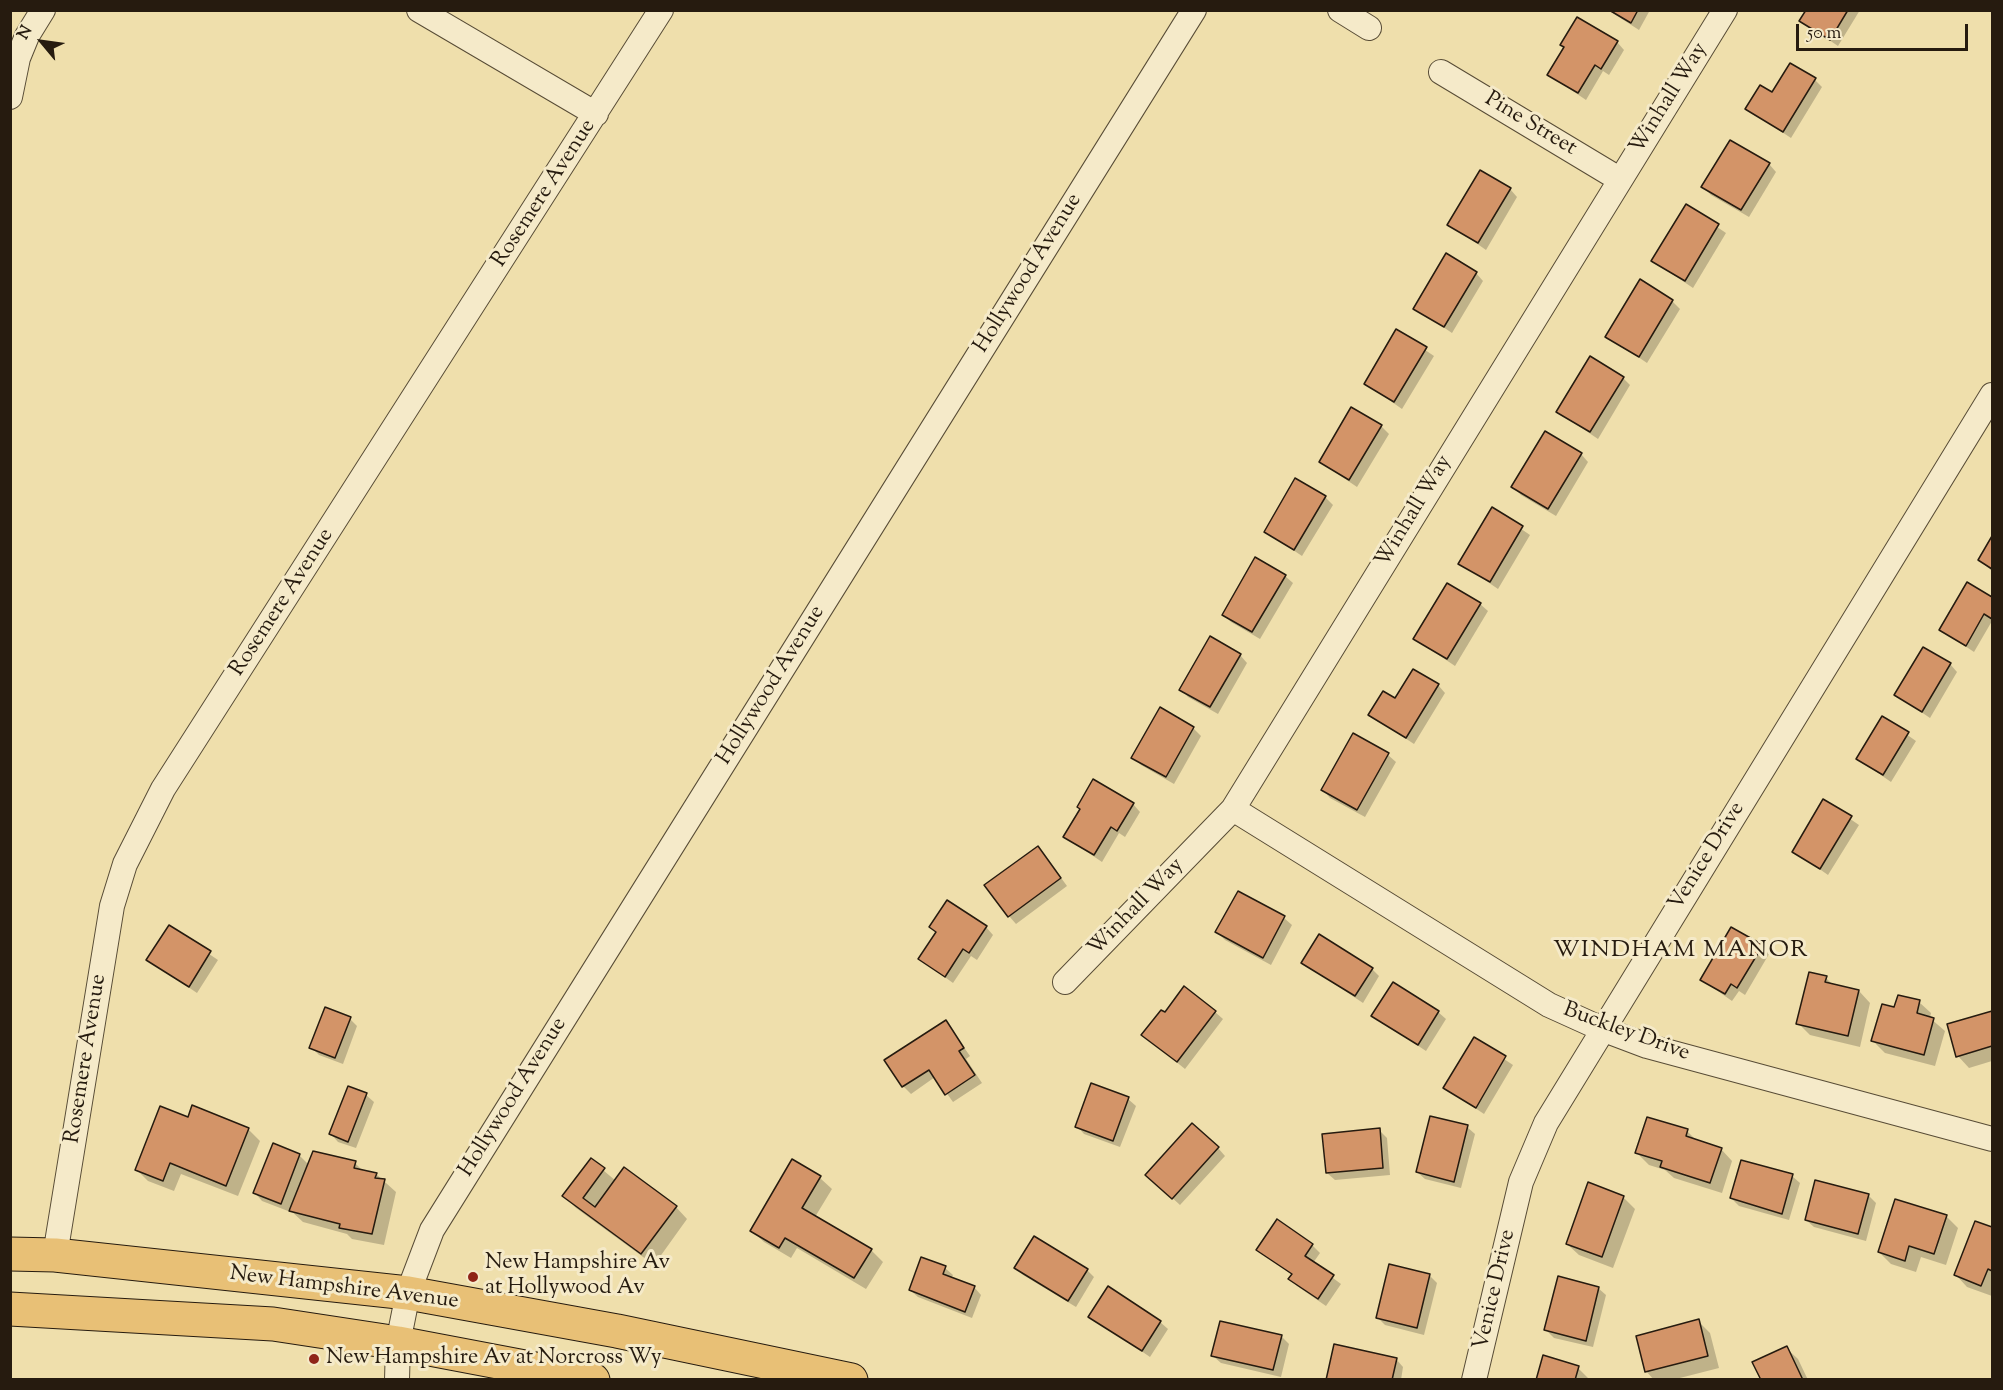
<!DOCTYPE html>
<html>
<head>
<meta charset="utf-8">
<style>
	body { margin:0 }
	#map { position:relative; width:2003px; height:1390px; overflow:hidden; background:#efdfac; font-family:"Sorts Mill Goudy",serif }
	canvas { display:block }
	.frame { position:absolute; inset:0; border:12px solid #261b0f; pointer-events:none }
	.north { position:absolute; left:12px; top:12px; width:60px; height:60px; -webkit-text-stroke:4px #f5eac9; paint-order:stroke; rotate:299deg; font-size:16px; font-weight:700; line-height:24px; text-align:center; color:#261b0f }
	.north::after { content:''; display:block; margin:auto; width:21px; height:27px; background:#261b0f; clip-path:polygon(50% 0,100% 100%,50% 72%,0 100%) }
	.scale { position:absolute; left:1796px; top:24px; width:172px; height:27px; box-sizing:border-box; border:3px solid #261b0f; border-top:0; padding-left:8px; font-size:18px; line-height:21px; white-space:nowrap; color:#261b0f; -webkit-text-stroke:4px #f5eac9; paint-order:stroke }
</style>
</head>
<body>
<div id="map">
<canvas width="2003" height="1390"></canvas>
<div class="frame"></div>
<div class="north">N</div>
<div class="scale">50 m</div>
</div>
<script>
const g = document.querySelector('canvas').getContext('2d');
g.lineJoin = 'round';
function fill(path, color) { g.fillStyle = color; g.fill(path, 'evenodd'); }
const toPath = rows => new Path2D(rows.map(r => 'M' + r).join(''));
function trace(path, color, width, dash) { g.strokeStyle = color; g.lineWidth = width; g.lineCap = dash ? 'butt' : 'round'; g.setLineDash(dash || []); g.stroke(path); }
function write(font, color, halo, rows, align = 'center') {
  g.font = font + ' "Sorts Mill Goudy",serif'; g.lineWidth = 6; g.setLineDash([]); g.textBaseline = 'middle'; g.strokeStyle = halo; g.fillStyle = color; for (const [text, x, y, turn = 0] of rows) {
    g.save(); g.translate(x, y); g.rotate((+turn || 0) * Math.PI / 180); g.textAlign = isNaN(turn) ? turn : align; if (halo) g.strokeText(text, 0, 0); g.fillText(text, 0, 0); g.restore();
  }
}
fill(toPath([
	[1608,10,1650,10,1639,30],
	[1807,10,1860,10,1838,46,1801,21],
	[1617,42,1624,50,1609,75,1603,71,1586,100,1549,75],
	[1815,80,1822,87,1791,138,1747,109,1773,94],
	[1769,164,1776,172,1749,217,1711,195,1703,187],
	[1510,189,1517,197,1486,250,1449,224],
	[1686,206,1726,233,1693,288,1653,261],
	[1476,273,1483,281,1452,333,1415,308],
	[1672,301,1680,309,1647,363,1607,336],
	[1397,331,1434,356,1402,409,1366,384],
	[1623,378,1630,385,1598,439,1558,412],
	[1381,426,1389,434,1357,487,1320,462],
	[1581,454,1588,462,1556,516,1521,495,1513,487],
	[1325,497,1333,505,1302,556,1266,532],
	[1492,509,1530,535,1498,589,1460,563],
	[1992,538,1992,571,1979,560],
	[1285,576,1293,583,1260,639,1231,622,1223,614],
	[1968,584,1992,599,1992,621,1974,652,1941,630],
	[1480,604,1488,611,1455,666,1415,639],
	[1240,655,1247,663,1218,714,1188,697,1181,689],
	[1950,664,1957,672,1930,718,1896,695],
	[1438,685,1445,693,1414,744,1370,715],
	[1161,709,1193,728,1201,736,1174,784,1141,765,1133,757],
	[1883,718,1916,741,1891,782,1858,759],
	[1354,735,1388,755,1396,762,1365,817,1330,798,1323,790],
	[1824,801,1859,825,1828,875,1794,851],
	[1133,804,1140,812,1125,837,1119,833,1102,862,1065,837],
	[1045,856,1067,886,1016,924,1009,916],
	[1238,893,1284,918,1292,925,1271,965,1225,940,1217,932],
	[169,927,218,960,197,993,148,960],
	[986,927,993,935,977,960,971,956,953,983,920,959],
	[1762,946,1769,954,1745,995,1739,991,1732,1001,1702,980],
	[1303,963,1372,969,1379,976,1363,1003],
	[1826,978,1834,986,1859,991,1870,1003,1860,1047,1810,1035,1798,1023],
	[1919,1002,1931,1013,1930,1018,1945,1031,1935,1066,1885,1053,1873,1041,1896,1009],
	[1215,1012,1223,1019,1185,1069,1143,1035,1165,1014],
	[1438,1012,1446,1019,1426,1051,1373,1016],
	[1992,1012,1992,1061,1969,1068,1958,1056,1949,1025],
	[350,1019,357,1026,343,1064,319,1055,311,1047],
	[946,1022,970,1056,966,1059,982,1083,953,1102,935,1077,911,1094,903,1086],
	[1474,1039,1513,1065,1484,1114,1445,1088],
	[366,1095,374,1102,356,1148,338,1142,331,1134],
	[1128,1099,1136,1106,1120,1147,1084,1134,1077,1126],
	[189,1118,248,1129,260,1141,238,1196,181,1174,174,1191,148,1181,136,1169],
	[1467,1127,1475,1134,1461,1188,1425,1179,1417,1172],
	[1379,1130,1387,1138,1390,1175,1335,1180,1327,1173],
	[1687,1131,1698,1142,1721,1149,1732,1161,1722,1193,1674,1178,1665,1170,1649,1165,1637,1153],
	[1218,1148,1225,1156,1180,1205,1155,1182],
	[299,1155,309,1165,355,1163,364,1172,376,1174,396,1192,384,1245,352,1239,347,1234,303,1222,289,1209,288,1211,262,1201,255,1193],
	[591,1160,616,1181,676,1207,687,1219,654,1265,576,1208,564,1196],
	[793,1161,820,1178,832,1189,815,1217,871,1250,883,1262,866,1289,797,1248,791,1258,764,1242,752,1231],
	[1792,1176,1800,1183,1789,1220,1739,1206,1731,1198],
	[1868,1195,1876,1203,1866,1241,1814,1227,1806,1220],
	[1623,1197,1635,1209,1613,1268,1579,1255,1567,1244],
	[1946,1216,1958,1228,1946,1265,1921,1257,1916,1272,1891,1264,1879,1252],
	[1277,1221,1312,1245,1320,1253,1313,1263,1341,1284,1326,1306,1297,1286,1290,1279,1292,1275,1258,1249],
	[1976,1223,1992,1229,1992,1296,1967,1287,1956,1275],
	[945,1268,953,1275,951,1279,974,1287,981,1295,972,1318,918,1297,910,1290],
	[1016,1268,1087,1270,1094,1277,1076,1307,1023,1275],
	[1429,1275,1437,1283,1424,1335,1385,1325,1377,1317],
	[1598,1288,1606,1295,1593,1347,1554,1338,1546,1330],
	[1090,1316,1160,1322,1168,1329,1150,1357],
	[1698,1321,1710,1333,1719,1368,1672,1380,1654,1380,1646,1371],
	[1281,1336,1289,1344,1281,1377,1221,1363,1213,1356],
	[1786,1348,1798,1359,1808,1380,1762,1380],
	[1396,1359,1403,1367,1401,1380,1328,1380],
	[1578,1368,1590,1380,1538,1380]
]), '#0003');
const building = toPath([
	[1609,10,1638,10,1631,23,1609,10],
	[1806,10,1848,10,1830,40,1799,21,1806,10],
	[1577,17,1618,41,1601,69,1595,65,1578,93,1547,75,1564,47,1560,45,1577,17],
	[1790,63,1816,78,1783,132,1745,109,1760,85,1772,92,1790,63],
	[1730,140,1770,163,1741,210,1701,187,1730,140],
	[1480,170,1511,188,1478,243,1447,225,1480,170],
	[1686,204,1719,224,1685,281,1651,261,1686,204],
	[1446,253,1477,272,1444,327,1413,309,1446,253],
	[1640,279,1673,300,1639,357,1605,337,1640,279],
	[1396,329,1427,347,1394,402,1364,384,1396,329],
	[1590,356,1624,377,1590,432,1556,412,1590,356],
	[1351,407,1382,425,1349,480,1319,462,1351,407],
	[1545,431,1582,453,1548,509,1511,487,1545,431],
	[1295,478,1326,496,1294,550,1264,532,1295,478],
	[1492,507,1523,526,1490,582,1458,564,1492,507],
	[1992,536,1992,569,1978,560,1992,536],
	[1255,557,1286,575,1252,632,1222,615,1255,557],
	[1967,582,1992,597,1992,619,1984,614,1966,646,1939,630,1967,582],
	[1447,583,1481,603,1447,659,1413,639,1447,583],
	[1210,636,1241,654,1210,707,1179,690,1210,636],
	[1923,647,1951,663,1922,712,1894,695,1923,647],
	[1413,669,1439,684,1406,738,1368,715,1383,691,1395,698,1413,669],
	[1160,707,1194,727,1166,777,1131,758,1160,707],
	[1882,716,1909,732,1883,775,1856,759,1882,716],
	[1353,733,1389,753,1357,810,1321,790,1353,733],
	[1093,779,1134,803,1117,831,1111,827,1094,855,1063,837,1080,809,1077,807,1093,779],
	[1823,799,1852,816,1820,869,1792,852,1823,799],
	[1038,846,1061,878,1008,917,984,885,1038,846],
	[1238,891,1285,916,1263,958,1215,932,1238,891],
	[947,900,987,926,969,953,963,949,945,977,918,959,936,932,929,927,947,900],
	[169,925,211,951,189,987,146,960,169,925],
	[1731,927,1763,945,1737,988,1731,984,1725,994,1700,980,1731,927],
	[1319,934,1373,968,1355,996,1301,963,1319,934],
	[1809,972,1827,976,1825,982,1859,990,1848,1036,1796,1024,1809,972],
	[1393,982,1439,1011,1418,1045,1371,1016,1393,982],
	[1184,986,1216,1011,1177,1062,1141,1035,1161,1010,1165,1012,1184,986],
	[1898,995,1920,1000,1917,1013,1934,1018,1924,1055,1871,1041,1882,1004,1894,1007,1898,995],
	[325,1007,351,1017,335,1058,309,1048,325,1007],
	[1992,1011,1992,1046,1956,1057,1947,1024,1992,1011],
	[946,1020,964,1048,959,1051,975,1075,945,1095,929,1070,902,1087,884,1060,946,1020],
	[1474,1037,1506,1056,1476,1108,1443,1088,1474,1037],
	[1091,1083,1129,1097,1113,1141,1075,1127,1091,1083],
	[348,1086,367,1093,348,1142,329,1134,348,1086],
	[192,1105,249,1128,226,1186,170,1163,163,1181,135,1170,160,1106,188,1117,192,1105],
	[1430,1116,1468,1125,1454,1182,1416,1172,1430,1116],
	[1647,1117,1688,1129,1686,1136,1722,1148,1710,1183,1660,1167,1662,1161,1635,1153,1647,1117],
	[1192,1123,1219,1147,1172,1199,1145,1175,1192,1123],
	[1380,1128,1383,1168,1326,1173,1322,1134,1380,1128],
	[273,1143,300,1154,281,1204,253,1193,273,1143],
	[313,1151,356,1161,354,1168,377,1173,375,1178,385,1179,372,1234,339,1228,340,1224,289,1211,313,1151],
	[591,1158,605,1168,583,1198,595,1207,624,1167,677,1206,641,1254,562,1196,591,1158],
	[792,1159,821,1176,802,1208,872,1249,854,1278,785,1238,779,1248,750,1231,792,1159],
	[1741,1160,1793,1174,1782,1214,1730,1198,1741,1160],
	[1815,1180,1869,1194,1858,1234,1805,1220,1815,1180],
	[1588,1182,1624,1196,1602,1257,1566,1244,1588,1182],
	[1895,1199,1947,1215,1934,1254,1909,1246,1905,1261,1878,1252,1895,1199],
	[1277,1219,1313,1244,1305,1256,1334,1275,1318,1299,1288,1279,1292,1274,1256,1250,1277,1219],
	[1975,1221,1992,1227,1992,1271,1988,1269,1981,1286,1954,1275,1975,1221],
	[1034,1236,1088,1269,1068,1301,1014,1268,1034,1236],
	[921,1257,946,1266,943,1274,975,1286,965,1312,909,1290,921,1257],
	[1389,1264,1430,1274,1417,1328,1376,1318,1389,1264],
	[1558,1276,1599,1287,1586,1341,1544,1330,1558,1276],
	[1108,1286,1161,1321,1142,1351,1088,1317,1108,1286],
	[1699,1319,1708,1356,1645,1372,1636,1336,1699,1319],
	[1220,1321,1282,1335,1273,1370,1211,1356,1220,1321],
	[1334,1344,1397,1358,1392,1380,1326,1380,1334,1344],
	[1787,1346,1803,1380,1761,1380,1752,1362,1787,1346],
	[1543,1355,1579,1366,1575,1380,1536,1380,1543,1355]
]);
fill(building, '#d39468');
trace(building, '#261b0f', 1.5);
const street = toPath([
	[419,10,596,114],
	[1340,10,1369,28],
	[1441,72,1619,179],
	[10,97,18,58,27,36,43,10],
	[1233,809,1549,1005,1602,1029,1647,1046,1992,1139],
	[1065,982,1233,809,1725,10],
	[55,1255,112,906,125,864,163,789,661,10],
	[397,1380,398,1343,408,1293,432,1230,1194,10],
	[1474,1380,1521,1182,1546,1123,1992,395]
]);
const primary = toPath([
	[10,1254,55,1255,408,1293,617,1331,851,1380],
	[10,1309,273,1324,398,1343,593,1380]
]);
trace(street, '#584c36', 26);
trace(primary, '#261b0f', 35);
trace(street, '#f5eac9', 24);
trace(primary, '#e8c076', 33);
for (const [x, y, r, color] of [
	[473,1277,6,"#8f2418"],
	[314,1359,6,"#8f2418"]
]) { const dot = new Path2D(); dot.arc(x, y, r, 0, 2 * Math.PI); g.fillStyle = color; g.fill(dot); trace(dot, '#f5eac9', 2); }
write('22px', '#261b0f', '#f5eac9', [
	["Winhall Way",1670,99,-58],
	["Pine Street",1530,125,31],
	["Rosemere Avenue",545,194,-57],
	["Hollywood Avenue",1029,274,-58],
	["Winhall Way",1415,512,-59],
	["Rosemere Avenue",283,603,-57],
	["Hollywood Avenue",772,686,-58],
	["Venice Drive",1708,857,-58],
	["Winhall Way",1137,908,-46],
	["Buckley Drive",1626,1033,20],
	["Rosemere Avenue",87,1059,-81],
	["Hollywood Avenue",514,1098,-58],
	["New Hampshire Avenue",344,1289,7],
	["Venice Drive",1496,1290,-77]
]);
write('22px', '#261b0f', '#f5eac9', [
	["New Hampshire Av",485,1264],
	["at Hollywood Av",485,1289],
	["New Hampshire Av at Norcross Wy",326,1359]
], 'left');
g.letterSpacing = '1.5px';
write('24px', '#261b0f', '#f5eac9', [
	["WINDHAM MANOR",1681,952]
]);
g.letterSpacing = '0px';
</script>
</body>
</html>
